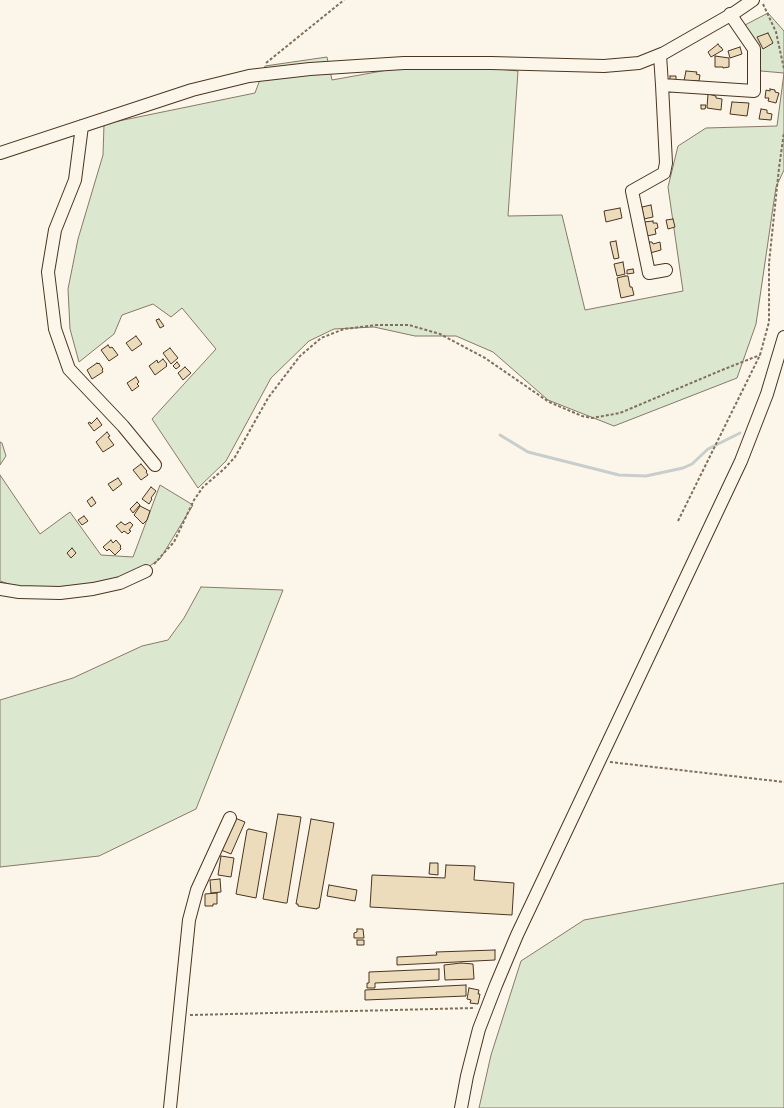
<!DOCTYPE html>
<html>
<head>
<meta charset="utf-8">
<style>
	body { margin:0 }
	canvas { display:block; background:#fbf6e9 }
</style>
</head>
<body>
<canvas width="784" height="1108"></canvas>
<script>
const g = document.querySelector('canvas').getContext('2d');
g.lineJoin = 'round';
function fill(path, color) { g.fillStyle = color; g.fill(path, 'evenodd'); }
const toPath = rows => new Path2D(rows.map(r => 'M' + r).join(''));
function trace(path, color, width, dash) { g.strokeStyle = color; g.lineWidth = width; g.lineCap = dash ? 'butt' : 'round'; g.setLineDash(dash || []); g.stroke(path); }
const green = toPath([
	[768,13,784,31,784,170,776,187,756,324,737,378,614,426,548,400,493,352,456,336,415,336,374,327,334,329,309,341,271,378,226,461,198,488,152,419,216,349,182,308,171,317,153,304,122,315,114,334,79,362,70,329,68,289,78,239,103,155,104,124,255,93,265,66,327,57,332,80,432,62,518,71,508,216,562,215,585,310,683,291,668,187,678,146,706,128,777,126,784,73,761,71,745,25,768,13],
	[0,442,2,443,6,456,0,465,0,442],
	[0,475,40,534,70,512,101,555,133,557,160,485,193,505,160,559,138,574,47,597,0,581,0,475],
	[201,587,283,590,196,809,99,856,0,867,0,700,73,678,142,646,168,640,184,618,201,587],
	[784,883,784,1108,479,1108,491,1055,521,961,584,920,784,883]
]);
fill(green, '#dce7d0');
trace(green, '#887966', 1);
trace(toPath([
	[500,435,528,452,619,475,646,476,683,468,692,464,708,449,740,433]
]), '#c9cecd', 3);
const building = toPath([
	[768,33,773,43,763,49,757,37,768,33],
	[718,44,720,47,721,47,723,50,711,57,708,52,718,44],
	[740,47,742,54,730,58,728,51,740,47],
	[715,56,729,58,729,67,723,68,723,67,715,67,715,56],
	[686,71,697,72,696,74,700,75,699,81,684,81,686,71],
	[670,76,676,76,676,81,670,81,670,76],
	[770,89,775,90,775,92,779,93,776,103,768,101,769,98,765,98,766,90,770,91,770,89],
	[708,94,716,96,716,98,722,99,721,110,707,108,708,94],
	[732,102,749,103,747,116,730,114,732,102],
	[701,105,706,105,705,109,701,109,701,105],
	[761,109,767,110,767,113,772,114,771,120,759,119,761,109],
	[651,205,653,217,644,219,642,207,651,205],
	[620,208,622,218,606,222,604,211,620,208],
	[673,219,675,227,668,229,666,220,673,219],
	[653,221,653,223,657,223,658,228,655,229,656,234,647,236,644,222,653,221],
	[616,241,619,258,614,259,610,242,616,241],
	[649,242,652,242,653,244,660,242,661,250,650,253,649,242],
	[623,262,625,274,617,276,614,264,623,262],
	[633,269,634,273,627,274,627,270,633,269],
	[625,276,628,276,630,287,632,287,634,295,621,298,617,278,625,276],
	[159,319,164,326,160,328,156,320,159,319],
	[136,336,142,344,132,351,126,343,136,336],
	[108,345,110,348,112,347,118,355,109,361,101,350,108,345],
	[170,348,178,358,171,364,163,353,170,348],
	[163,359,167,364,166,365,167,366,155,375,149,366,157,360,158,363,163,359],
	[177,362,180,366,176,369,173,366,177,362],
	[97,363,98,364,99,363,103,369,102,370,103,372,92,379,87,370,97,363],
	[185,367,191,373,183,380,178,373,185,367],
	[136,377,139,382,137,384,139,386,132,391,127,383,136,377],
	[97,418,102,425,94,431,88,423,90,422,91,424,97,418],
	[107,432,110,436,108,437,114,445,103,452,96,442,107,432],
	[141,464,147,471,146,472,148,475,141,480,133,470,141,464],
	[118,478,122,484,113,491,108,484,118,478],
	[151,487,156,491,151,498,152,499,149,504,142,499,151,487],
	[92,497,96,503,91,507,87,501,92,497],
	[137,502,140,505,133,513,130,509,137,502],
	[140,506,150,511,147,520,143,524,134,515,140,506],
	[84,516,88,521,82,525,78,520,84,516],
	[121,522,125,525,130,522,133,525,129,530,131,531,128,534,124,531,122,533,116,526,121,522],
	[111,540,113,543,116,540,121,546,120,547,121,549,115,555,109,549,107,551,103,547,111,540],
	[72,548,76,553,71,558,67,553,72,548],
	[278,814,301,817,287,903,285,903,263,899,278,814],
	[235,818,245,822,231,854,221,850,235,818],
	[311,819,334,823,319,908,317,908,317,909,298,906,298,904,296,904,311,819],
	[249,829,267,833,256,898,236,894,247,830,249,829],
	[221,856,234,858,231,877,218,875,221,856],
	[430,863,438,863,438,875,429,874,430,863],
	[446,865,475,866,474,880,514,883,512,915,370,907,372,875,445,878,446,865],
	[220,879,221,892,211,893,210,880,220,879],
	[329,885,357,890,355,901,327,896,329,885],
	[217,893,217,904,213,904,213,906,205,906,205,894,217,893],
	[357,929,363,929,364,938,354,938,354,933,357,932,357,929],
	[357,940,364,940,364,945,357,945,357,940],
	[495,950,495,960,397,965,397,957,437,955,436,952,495,950],
	[461,963,473,964,474,979,445,980,444,965,461,963],
	[439,969,439,980,375,983,375,988,367,988,367,983,369,983,369,972,439,969],
	[466,985,466,996,365,1000,365,990,466,985],
	[469,988,479,990,478,994,480,994,478,1004,470,1003,471,1000,467,999,469,988]
]);
fill(building, '#ecdcbc');
trace(building, '#4a3520', 1);
const minor = toPath([
	[660,55,662,85,754,91,754,49,730,14],
	[662,85,666,163,664,173,632,191,649,273,666,270],
	[82,126,75,180,55,230,48,272,55,329,69,369,123,426,155,465],
	[0,153,192,90,249,76,310,69,404,63,491,63,604,66,639,63,664,53,734,13,753,0],
	[0,589,19,592,60,593,93,589,120,583,146,571],
	[170,1108,189,920,197,890,230,818],
	[461,1108,467,1076,479,1029,496,985,517,935,741,461,767,394,784,337]
]);
trace(minor, '#4a3520', 14);
trace(toPath([
	[763,4,776,32,784,69],
	[266,63,344,0],
	[678,521,760,355,769,322,769,263,779,168,784,132],
	[154,564,174,542,194,500,203,487,224,469,235,457,268,398,300,356,321,338,344,329,377,325,409,325,440,334,485,358,549,402,582,416,592,418,620,413,722,370,760,355],
	[610,762,784,782],
	[190,1015,475,1008]
]), '#7f6f5c', 2, [3, 2]);
trace(minor, '#fbf6e9', 12);
</script>
</body>
</html>
